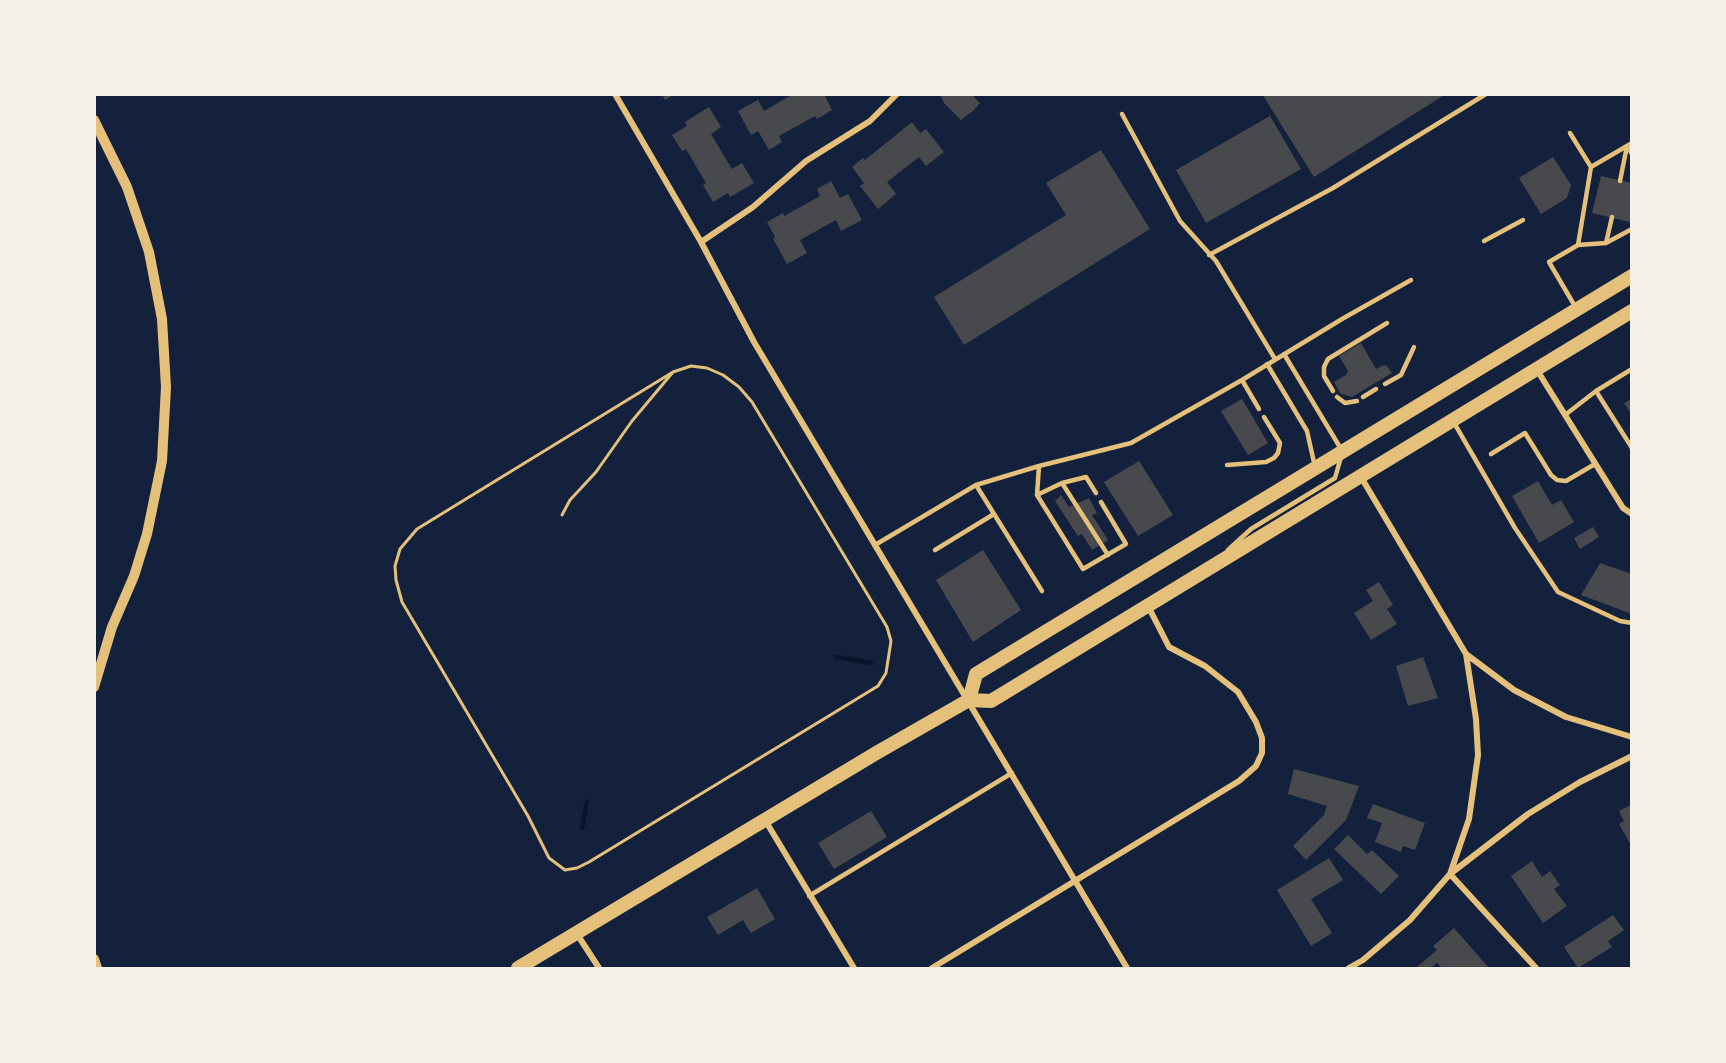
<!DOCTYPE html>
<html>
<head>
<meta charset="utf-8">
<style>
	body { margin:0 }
	#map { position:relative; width:1726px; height:1063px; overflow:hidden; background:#14213d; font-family:Mulish,sans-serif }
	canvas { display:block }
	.frame { position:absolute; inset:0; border:96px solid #f6f1e7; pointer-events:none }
</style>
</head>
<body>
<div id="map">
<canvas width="1726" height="1063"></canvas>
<div class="frame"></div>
</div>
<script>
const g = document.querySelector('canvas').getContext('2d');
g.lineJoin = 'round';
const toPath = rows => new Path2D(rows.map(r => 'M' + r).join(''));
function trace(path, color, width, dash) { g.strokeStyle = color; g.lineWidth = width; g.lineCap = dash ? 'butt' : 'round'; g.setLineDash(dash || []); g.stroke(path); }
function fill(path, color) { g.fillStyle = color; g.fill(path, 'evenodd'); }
trace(toPath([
	[836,657,871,663],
	[582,828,587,801]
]), '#0b132b', 4.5);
fill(toPath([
	[662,94,675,94,665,100],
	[793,94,824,94,832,110,817,119,815,116,779,136,782,142,769,150,758,131,751,135,738,111,758,100,764,111],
	[940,94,971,94,980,103,974,110,961,120,944,103],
	[1262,94,1446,94,1314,177],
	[709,107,721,127,711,134,732,169,742,163,754,183,730,197,728,193,713,202,703,185,706,183,686,149,682,151,672,135,687,126,685,122],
	[1270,116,1301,169,1206,223,1176,170],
	[912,122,920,133,926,129,944,152,926,166,919,157,887,182,896,194,878,209,860,186,864,183,852,167,863,158,865,160],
	[1101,150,1150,229,964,345,934,297,1066,215,1046,183],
	[1553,157,1571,185,1567,198,1541,214,1519,178],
	[1601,176,1632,183,1630,222,1592,213],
	[831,181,840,198,848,194,862,220,841,231,836,220,800,240,807,253,787,264,773,239,775,237,767,222,783,213,784,216,820,196,817,189],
	[1361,343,1376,369,1384,365,1387,366,1392,373,1352,397,1341,394,1334,382,1346,375,1348,371,1339,356],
	[1242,399,1268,443,1248,455,1221,411],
	[1632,399,1632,415,1624,403],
	[1139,461,1173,515,1138,536,1104,482],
	[1538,481,1552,505,1561,500,1574,522,1539,543,1512,496],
	[1061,495,1069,507,1089,498,1097,513,1092,515,1108,540,1092,550,1082,534,1078,536,1055,501],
	[1593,527,1599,537,1580,549,1574,538],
	[983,550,1021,610,973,642,936,580],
	[1600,563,1632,574,1632,614,1581,595],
	[1379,582,1393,605,1387,609,1397,624,1371,640,1354,613,1373,601,1366,590],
	[1423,657,1438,698,1408,706,1396,666],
	[1294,769,1359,786,1346,820,1306,860,1293,846,1324,815,1327,806,1288,794],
	[1373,804,1425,823,1415,850,1403,846,1401,852,1375,842,1382,823,1367,818],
	[1632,804,1632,847,1619,824,1624,821,1619,811],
	[871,811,887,837,834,869,818,843],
	[1348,835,1367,854,1372,850,1399,876,1381,894,1334,849],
	[1329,858,1343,880,1311,899,1332,933,1311,946,1277,890],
	[1532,861,1542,877,1550,871,1560,885,1554,889,1567,906,1543,923,1511,876],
	[757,888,775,919,751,933,743,920,718,935,707,917],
	[1613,915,1624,930,1608,941,1612,947,1578,968,1564,947],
	[1454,928,1489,968,1442,968,1437,963,1430,968,1419,968,1417,967,1437,950,1433,946]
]), '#48494c');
trace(toPath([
	[562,515,570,500,596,472,632,421,673,372,691,366,707,368,723,375,739,387,752,402,887,627,891,641,886,673,878,686,589,862,577,868,565,870,549,858,528,816,402,602,396,580,395,566,400,549,417,529,673,372]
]), '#e5c07b', 3);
trace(toPath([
	[1122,114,1180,221,1216,261,1275,359],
	[1570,133,1591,167],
	[1620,181,1627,146,1632,154],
	[1484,241,1523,220],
	[1606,243,1612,217],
	[1578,245,1606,243,1632,229],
	[1209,255,1333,188,1486,94],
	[1576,308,1549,262,1578,245,1591,167,1632,143],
	[1284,354,1341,449],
	[1267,364,1307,431,1315,467],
	[1242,380,1259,409],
	[1385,384,1401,375,1414,347],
	[1333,391,1324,376,1324,367,1328,359,1387,323],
	[1596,391,1632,448],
	[1337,397,1345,403,1357,401],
	[1363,397,1376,389],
	[1565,415,1596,391,1632,369],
	[1453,421,1515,528,1558,592,1620,621,1632,623],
	[1491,454,1525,433,1551,475,1557,480,1566,481,1595,464],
	[1227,465,1266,462,1274,458,1278,453,1280,443,1264,417],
	[1039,466,1037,495,1083,569,1126,544,1101,502],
	[1062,483,1108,555],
	[976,485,1042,591],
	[1037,495,1062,483,1086,477,1096,493],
	[875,545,976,485,1039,466,1131,443,1242,380,1342,319,1411,280],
	[935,550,994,514],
	[1228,550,1251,529,1335,478,1341,457],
	[809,896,1012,773]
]), '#e5c07b', 4.5);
trace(toPath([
	[615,94,701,242,754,342,1127,968],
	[701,242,753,207,806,161,870,121,897,94],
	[1537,370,1623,508,1632,514],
	[1361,477,1466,654,1476,719,1478,755,1469,819,1450,874,1536,968],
	[1466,654,1514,690,1566,717,1632,737],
	[765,820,854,968],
	[577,934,599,968],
	[932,968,1239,781,1256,766,1262,753,1262,738,1256,722,1238,692,1205,666,1169,647,1148,606],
	[1349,968,1363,960,1410,920,1450,874,1528,814,1580,782,1632,756]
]), '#e5c07b', 6);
trace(toPath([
	[94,120,127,187,149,252,162,319,166,387,162,461,147,534,134,576,112,627,94,687],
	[94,959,97,968]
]), '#e5c07b', 10);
trace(toPath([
	[969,700,976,674,1632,276],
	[518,968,878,752,969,700,991,701,1632,311]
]), '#e5c07b', 14);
</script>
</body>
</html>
